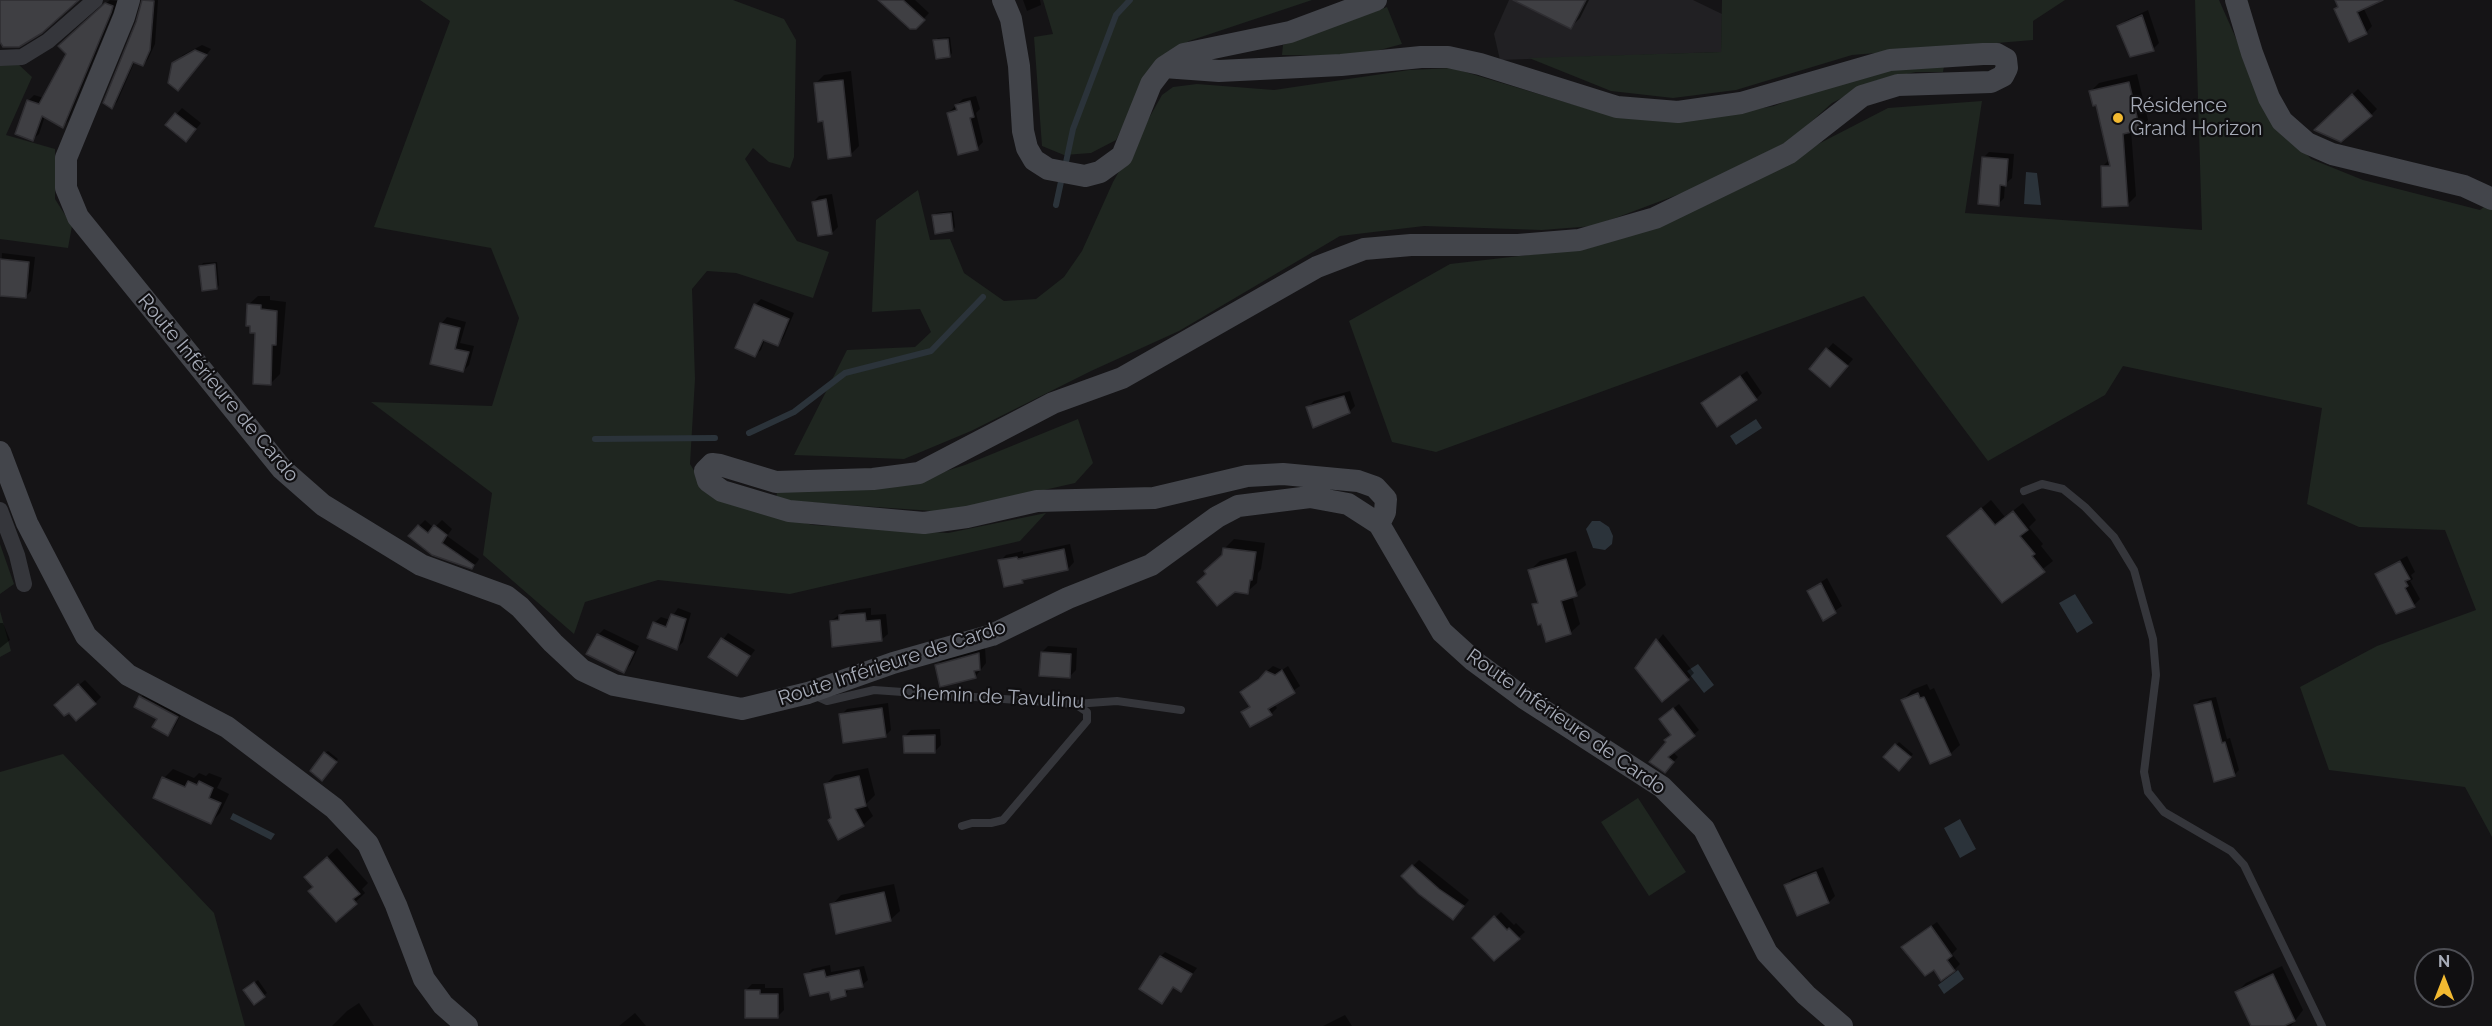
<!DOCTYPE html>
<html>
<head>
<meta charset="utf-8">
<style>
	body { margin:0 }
	#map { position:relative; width:2492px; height:1026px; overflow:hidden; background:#151416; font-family:Raleway,sans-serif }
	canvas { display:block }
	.north { position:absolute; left:2414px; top:948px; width:60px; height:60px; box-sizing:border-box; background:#100f11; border:2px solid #4c4d53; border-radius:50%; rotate:0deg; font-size:16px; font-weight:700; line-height:24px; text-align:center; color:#a6abb7 }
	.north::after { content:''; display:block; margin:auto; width:21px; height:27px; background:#f2b931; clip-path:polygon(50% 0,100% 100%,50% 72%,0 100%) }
</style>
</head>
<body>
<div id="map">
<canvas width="2492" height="1026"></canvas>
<div class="north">N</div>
</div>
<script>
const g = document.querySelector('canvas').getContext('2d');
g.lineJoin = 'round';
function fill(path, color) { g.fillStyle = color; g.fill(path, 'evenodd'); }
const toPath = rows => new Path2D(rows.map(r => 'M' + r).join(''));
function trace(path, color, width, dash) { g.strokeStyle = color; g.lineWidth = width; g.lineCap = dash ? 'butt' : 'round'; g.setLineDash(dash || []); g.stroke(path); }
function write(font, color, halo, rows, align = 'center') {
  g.font = font + ' Raleway,sans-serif'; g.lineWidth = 4.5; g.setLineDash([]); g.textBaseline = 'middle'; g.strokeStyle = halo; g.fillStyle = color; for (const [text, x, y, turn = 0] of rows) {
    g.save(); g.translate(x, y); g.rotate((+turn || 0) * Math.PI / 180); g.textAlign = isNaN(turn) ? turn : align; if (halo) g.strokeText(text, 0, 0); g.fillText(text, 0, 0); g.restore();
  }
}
fill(toPath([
	[1509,0,1693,0,1722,14,1721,52,1500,60,1494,34]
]), '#212023');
fill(toPath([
	[420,0,733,0,784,19,796,40,794,157,790,168,769,162,753,148,745,159,797,241,829,252,813,298,736,273,707,271,692,289,695,379,690,464,701,482,740,507,813,525,948,533,1046,513,1020,541,790,594,658,580,585,602,574,634,483,555,492,493,371,402,492,406,519,318,491,248,374,227,450,21],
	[1043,0,1312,0,1189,41,1154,63,1116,140,1091,153,1064,155,1042,146,1034,37,1053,34],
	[1722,0,2065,0,2033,21,2033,40,1852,55,1736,90,1673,98,1611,91,1529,58,1721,52],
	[2195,0,2219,0,2269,113,2311,159,2363,180,2480,210,2492,201,2492,837,2465,787,2329,770,2300,687,2377,646,2476,610,2445,530,2359,527,2307,504,2322,408,2123,366,2105,395,1988,461,1864,296,1436,452,1392,442,1349,321,1450,264,1589,248,1673,219,1888,108,1982,101,1965,213,2202,230],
	[1387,7,1402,44,1365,54,1340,56,1282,55,1283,45],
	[17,63,32,77,6,135,55,149,55,199,72,226,68,248,0,239,0,64],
	[1944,66,1943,72,1916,72,1875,81,1832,103,1791,140,1693,189,1594,226,1542,230,1424,226,1340,236,1179,331,1091,371,971,431,904,459,794,455,847,350,915,347,931,332,920,309,872,312,876,220,918,190,930,240,950,239,964,273,1004,301,1036,299,1064,277,1082,251,1113,182,1162,95,1173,87,1197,84,1274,90,1409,70,1452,68,1595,111,1724,115,1774,106,1845,78,1889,67],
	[1078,419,1093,463,1075,483,947,512,776,500,777,492,899,486,965,465],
	[0,544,14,584,0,594],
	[0,611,11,651,0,657],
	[63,754,214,913,245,1026,0,1026,0,772],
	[1638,798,1686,872,1649,896,1601,822]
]), '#1f2620');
fill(toPath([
	[2026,172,2037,173,2041,205,2024,204],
	[1756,419,1762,428,1736,445,1730,436],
	[1592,521,1600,521,1609,527,1613,536,1612,544,1605,550,1593,548,1586,529],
	[2075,594,2093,623,2077,633,2059,603],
	[1698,664,1714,685,1704,693,1687,671],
	[233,813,275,834,271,840,230,819],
	[1960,819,1976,849,1960,858,1944,828],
	[1958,970,1964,979,1944,994,1938,985]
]), '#2b333a');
fill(toPath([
	[110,0,118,1,68,121,63,126,45,116,39,134,33,139,28,101,34,95,44,98,67,54,60,46],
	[158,0,155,44,148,59,143,65,135,61,117,102,112,107,143,1],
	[895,0,915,0,929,13,915,28],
	[1023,0,1040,0,1041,5,1027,11],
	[1522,0,1589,0,1580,18,1571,27],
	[2336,0,2366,0,2363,7,2372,26,2366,33,2336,9,2339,6],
	[2148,10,2159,43,2153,49,2119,27,2125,21],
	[950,37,952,53,950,56,935,41,938,38],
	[202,45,211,49,184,83,173,64,183,55],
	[851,71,859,146,850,155,824,120,815,84,824,75],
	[2137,74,2148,120,2139,128,2131,130,2136,196,2128,204,2102,167,2110,159,2097,103,2091,91,2099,83],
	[2358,89,2377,109,2371,115,2340,140,2316,129],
	[976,96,980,109,976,113,983,142,977,148,948,113,963,99],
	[182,108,201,123,192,134,167,125],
	[1989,152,2014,154,2012,178,2005,184,2004,198,1998,204,1983,158],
	[832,194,838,227,832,233,813,202,819,196],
	[953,211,955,227,953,230,934,216,936,213],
	[2,253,35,257,31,291,25,297,0,294],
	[217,262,219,285,217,288,201,266,203,263],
	[258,296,270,296,270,300,286,302,280,374,270,384,248,305],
	[761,299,794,313,783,339,777,344,765,339,761,350,755,355,755,305],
	[447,317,466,322,460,343,474,346,469,365,463,371,441,324],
	[1833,343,1853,359,1836,379,1811,368],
	[1747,371,1762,393,1756,399,1702,403],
	[1350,391,1355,406,1349,412,1308,407,1314,401],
	[1991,500,2005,517,2023,503,2036,520,2029,527,2043,544,2041,546,2053,561,2002,601,1949,536],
	[425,520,434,528,442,520,452,529,447,536,479,559,478,561,472,568,419,526],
	[1234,539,1265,543,1261,569,1258,573,1257,583,1247,592,1234,591,1224,555,1224,549],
	[1070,544,1074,562,1068,569,1026,578,1022,582,1000,561,1006,555,1023,551,1023,554],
	[1576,551,1586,585,1572,596,1580,624,1570,633,1542,622,1533,605,1538,600,1530,570,1540,561],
	[2407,556,2415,572,2411,575,2413,579,2410,581,2420,599,2414,605,2377,575,2383,569],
	[1827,578,1842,606,1823,619,1808,591],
	[678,608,691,613,683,642,677,648,654,623,661,617,670,620],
	[871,608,871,615,886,614,888,634,881,640,831,621,846,610],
	[0,623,3,623,10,640,0,648],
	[604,629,639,646,630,665,624,671,598,635],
	[728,633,755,650,737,674,711,656],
	[1663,634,1694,673,1688,679,1637,668],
	[1048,646,1077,648,1076,670,1069,677,1042,652],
	[985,648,986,663,975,677,936,666,942,660],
	[1273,666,1282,670,1288,666,1300,686,1274,704,1277,708,1271,714,1243,712,1251,705,1242,692],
	[85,680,101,697,95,703,69,710,62,699],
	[1927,684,1930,690,1934,688,1960,745,1950,754,1903,700,1912,690],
	[147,691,183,710,174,728,168,734,159,718,141,697],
	[2216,697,2227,739,2230,738,2239,770,2234,775,2195,705,2200,700],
	[888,703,891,730,885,736,841,715,847,709],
	[1679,704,1699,730,1673,752,1678,757,1665,771,1673,734,1666,714],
	[940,729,941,745,935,751,905,736,911,730],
	[1899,742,1913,754,1899,769,1885,757],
	[328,751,338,759,324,776,325,753],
	[868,768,875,795,866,804,873,816,863,825,832,818,826,784,835,775],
	[173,769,194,778,199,773,206,776,209,773,222,778,217,788,229,794,220,813,211,822,164,778],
	[337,848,368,883,362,889,365,893,336,920,314,887,315,868],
	[1419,860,1469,900,1459,912,1403,876],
	[1823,867,1835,896,1829,902,1798,914,1786,885,1792,879],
	[894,884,900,911,890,920,832,905,841,895],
	[1501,912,1514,925,1516,923,1525,932,1494,959,1474,938],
	[1937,922,1957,949,1952,954,1960,964,1954,970,1909,942],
	[1165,952,1197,968,1181,990,1174,986,1162,1002,1159,958],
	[830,965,831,972,864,966,868,980,862,985,850,988,845,995,806,975,812,969],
	[2282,966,2303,1010,2291,1026,2252,1026,2237,992,2246,983],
	[258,980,267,993,254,1003,248,988],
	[752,984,765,984,765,988,783,988,784,1010,778,1016,746,990],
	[359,1003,374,1026,332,1026,347,1011],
	[635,1013,646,1026,619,1026],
	[1345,1015,1352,1026,1323,1026]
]), '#0007');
trace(toPath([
	[1065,167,1073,129,1116,15,1130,0],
	[1056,205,1062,177],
	[749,433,794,412,845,373,931,351,983,297],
	[595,439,715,438]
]), '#2b333a', 6);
const building = toPath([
	[0,0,79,0,42,33,19,47,3,47,0,42,0,0],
	[142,0,154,1,150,50,143,66,133,62,112,109,103,103,136,22,142,0],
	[878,0,903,0,925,20,916,29,910,29,878,0],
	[1513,0,1586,0,1571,29,1513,0],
	[2335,0,2383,0,2357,12,2367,34,2349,42,2334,9,2338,7,2335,0],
	[105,3,113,6,111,13,63,128,42,116,33,141,15,134,27,100,39,104,66,54,58,46,105,3],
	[2142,15,2154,51,2130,57,2117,26,2142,15],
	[948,39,950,57,936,59,933,40,948,39],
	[195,50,207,55,178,91,168,83,172,63,195,50],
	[843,80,851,156,828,159,823,121,818,122,814,83,843,80],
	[2129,82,2140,130,2123,134,2128,206,2102,207,2101,166,2110,166,2096,105,2093,106,2089,91,2129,82],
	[2352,94,2372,116,2341,142,2314,130,2352,94],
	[970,101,974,117,970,118,978,150,958,155,947,113,957,110,955,105,970,101],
	[175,113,196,129,186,142,165,125,175,113],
	[1982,157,2008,159,2006,186,2000,185,1999,206,1978,204,1982,157],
	[826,199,832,234,818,236,812,202,826,199],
	[951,213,953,231,935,234,932,215,951,213],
	[0,259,29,262,26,298,0,296,0,259],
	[215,264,217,289,202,291,199,266,215,264],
	[247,304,261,305,261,309,277,311,276,345,272,345,271,385,253,384,255,333,250,333,250,326,246,326,247,304],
	[754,304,789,319,778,346,763,340,755,357,735,348,754,304],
	[440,323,460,328,455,349,469,352,463,372,430,364,440,323],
	[1826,348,1848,366,1830,387,1809,369,1826,348],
	[1740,376,1757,400,1717,427,1701,403,1740,376],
	[1344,396,1350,413,1313,428,1306,407,1344,396],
	[1981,508,1995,525,2013,511,2028,530,2020,536,2035,554,2032,556,2045,572,2002,603,1947,536,1981,508],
	[418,525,428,533,434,525,447,535,442,543,474,565,472,569,432,555,408,536,418,525],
	[1223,548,1256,552,1252,580,1250,580,1248,594,1235,592,1217,606,1197,582,1206,574,1204,571,1222,555,1223,548],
	[1064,549,1068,570,1022,580,1023,583,1004,587,998,560,1017,557,1018,559,1064,549],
	[1566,559,1577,596,1561,601,1571,634,1546,642,1541,624,1538,625,1532,604,1538,603,1528,570,1566,559],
	[2400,561,2410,579,2405,581,2408,586,2405,588,2415,607,2396,614,2375,574,2400,561],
	[1821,583,1836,613,1823,621,1807,591,1821,583],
	[865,613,866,621,880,620,882,641,832,647,830,621,839,620,839,615,865,613],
	[671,614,686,619,677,650,647,638,653,622,666,627,671,614],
	[597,634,634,652,624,673,586,654,597,634],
	[721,638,750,656,737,676,708,657,721,638],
	[1656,639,1689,680,1662,702,1635,668,1656,639],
	[1041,652,1071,654,1070,678,1039,676,1041,652],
	[979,653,980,670,974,671,976,678,940,687,935,665,979,653],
	[1282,670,1295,693,1268,709,1272,715,1250,727,1241,712,1250,707,1240,692,1259,679,1266,671,1275,675,1282,670],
	[78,684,96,704,76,721,69,713,64,716,54,705,78,684],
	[1918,693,1920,698,1924,697,1951,755,1930,764,1901,700,1918,693],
	[139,696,178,717,168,736,152,727,157,719,134,707,139,696],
	[2211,701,2222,743,2225,742,2235,776,2214,782,2194,705,2211,701],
	[882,708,886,737,843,743,839,714,882,708],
	[1673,708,1695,736,1668,757,1674,762,1665,773,1649,762,1666,742,1664,740,1671,735,1659,719,1673,708],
	[935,735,935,753,904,753,903,736,935,735],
	[1895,744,1911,757,1899,771,1883,757,1895,744],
	[324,752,337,762,322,781,310,771,324,752],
	[859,776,866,806,855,809,864,826,838,840,828,820,831,818,824,784,859,776],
	[162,777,185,787,188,781,197,785,199,781,213,788,209,798,221,803,211,824,153,798,162,777],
	[327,857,360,894,353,899,357,904,336,922,308,891,313,887,304,877,327,857],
	[1412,865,1439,889,1464,906,1453,920,1419,894,1401,876,1412,865],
	[1816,872,1829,903,1797,916,1784,885,1816,872],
	[884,892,891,921,836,934,830,904,884,892],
	[1494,916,1507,930,1509,928,1520,939,1494,961,1472,938,1494,916],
	[1931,926,1952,956,1947,960,1955,971,1941,981,1934,970,1925,976,1901,947,1931,926],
	[1160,956,1192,974,1181,992,1173,987,1162,1004,1139,989,1160,956],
	[824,970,826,977,859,970,863,987,845,990,846,996,831,1000,829,992,810,996,804,974,824,970],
	[2273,974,2295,1021,2284,1026,2251,1026,2235,992,2273,974],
	[254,982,265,997,254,1005,243,990,254,982],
	[745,990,760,990,760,994,778,994,778,1018,745,1018,745,990]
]);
fill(building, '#3f3f43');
trace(building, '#2f2e32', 1.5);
trace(toPath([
	[2024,491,2042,484,2063,489,2085,507,2114,537,2134,570,2153,639,2156,675,2144,772,2148,792,2164,812,2231,851,2244,865,2322,1026],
	[814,695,827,701,874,690,1075,704,1117,701,1181,710],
	[962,826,972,823,991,823,1003,820,1087,721,1087,712,1075,704]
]), '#35363b', 8);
trace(toPath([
	[0,58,22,57,48,41,95,0],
	[0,510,17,555,24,584]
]), '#35363b', 16);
trace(toPath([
	[129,0,124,17,66,158,66,188,78,217,282,469,323,505,421,565,506,596,520,607,553,643,582,670,614,685,742,709,808,693,893,663,992,635,1068,598,1151,565,1217,517,1238,506,1310,497,1348,504,1379,524,1442,632,1474,661,1524,698,1662,787,1704,829,1767,953,1806,995,1842,1026],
	[1003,0,1011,19,1019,66,1023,131,1027,148,1034,160,1048,169,1085,176,1100,172,1122,156,1151,84,1164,67,1184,54,1290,32,1376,0],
	[2236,0,2252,53,2269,98,2282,121,2307,143,2332,154,2464,186,2492,199],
	[1164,67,1219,71,1341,65,1421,57,1448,57,1480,64,1617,107,1678,112,1741,103,1890,60,1983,54,1997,54,2006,59,2007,68,2003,76,1991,82,1898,85,1862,96,1789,153,1655,218,1579,240,1518,245,1411,245,1364,249,1317,267,1122,378,1053,403,919,473,873,479,776,482,720,465,712,464,705,471,708,481,722,491,789,511,924,523,967,517,1037,501,1154,498,1247,476,1283,474,1358,481,1375,487,1386,499,1385,512,1379,524],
	[0,452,27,523,86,636,128,675,227,727,334,808,368,844,396,905,424,979,443,1005,467,1026]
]), '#43454b', 22);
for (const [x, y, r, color] of [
	[2118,118,6,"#f2b931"]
]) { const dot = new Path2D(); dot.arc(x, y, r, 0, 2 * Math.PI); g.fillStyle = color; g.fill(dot); trace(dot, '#100f11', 2); }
write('20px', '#a6abb7', '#100f11', [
	["Résidence",2130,106],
	["Grand Horizon",2130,129]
], 'left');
write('20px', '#a6abb7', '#100f11', [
	["Route Inférieure de Cardo",218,388,50],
	["Route Inférieure de Cardo",892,663,-18],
	["Chemin de Tavulinu",993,697,3],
	["Route Inférieure de Cardo",1566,722,35]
]);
</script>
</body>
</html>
